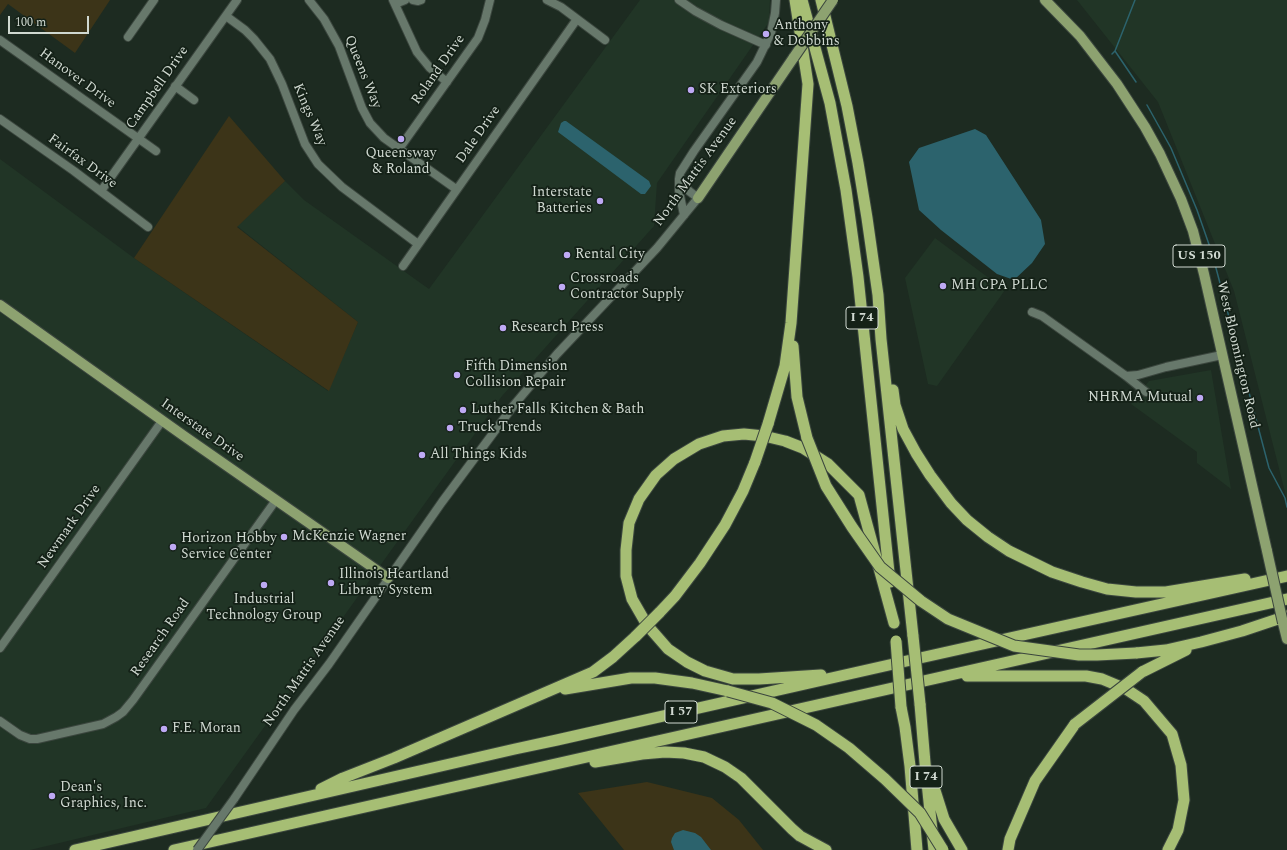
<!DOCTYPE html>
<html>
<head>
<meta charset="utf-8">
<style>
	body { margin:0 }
	#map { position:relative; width:1287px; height:850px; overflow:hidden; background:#1d2b21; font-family:Spectral,serif }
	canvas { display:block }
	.scale { position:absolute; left:8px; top:16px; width:81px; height:18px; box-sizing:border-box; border:2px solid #d0d9d1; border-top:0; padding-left:5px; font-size:12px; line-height:14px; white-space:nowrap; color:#d0d9d1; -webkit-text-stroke:3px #142117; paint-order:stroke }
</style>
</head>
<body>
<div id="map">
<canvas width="1287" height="850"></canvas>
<div class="scale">100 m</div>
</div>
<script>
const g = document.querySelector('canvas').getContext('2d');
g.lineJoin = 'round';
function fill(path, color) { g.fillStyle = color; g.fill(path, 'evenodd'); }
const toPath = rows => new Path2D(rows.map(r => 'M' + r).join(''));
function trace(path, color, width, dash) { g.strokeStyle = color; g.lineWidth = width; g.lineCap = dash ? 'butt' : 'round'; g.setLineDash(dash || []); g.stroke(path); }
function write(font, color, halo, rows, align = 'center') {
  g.font = font + ' Spectral,serif'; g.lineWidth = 3.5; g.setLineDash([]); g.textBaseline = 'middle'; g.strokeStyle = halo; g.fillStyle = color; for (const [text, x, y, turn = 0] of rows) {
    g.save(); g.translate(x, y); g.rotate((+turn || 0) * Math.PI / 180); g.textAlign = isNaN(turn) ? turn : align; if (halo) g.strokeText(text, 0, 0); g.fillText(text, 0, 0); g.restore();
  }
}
fill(toPath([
	[640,0,770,0,769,22,657,183,654,226,502,396,206,808,30,850,0,850,0,159,134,258,328,391,358,322,237,226,285,181,304,200,429,289],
	[1077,0,1287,0,1287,500,1234,291,1158,102],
	[935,238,1005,290,937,386,928,384,905,278],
	[1211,370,1231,489,1197,463,1197,452,1131,404,1149,381]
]), '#213526');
fill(toPath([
	[0,0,110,0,75,53,8,4,0,15],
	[229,116,285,181,237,227,358,322,329,391,134,258],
	[647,782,712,798,739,820,763,850,624,850,578,793]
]), '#3c3418');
fill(toPath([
	[564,121,566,121,649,181,651,186,645,194,641,194,558,132,561,123],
	[975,129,986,135,1041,220,1045,244,1032,263,1014,280,997,274,941,230,919,210,909,162,919,148],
	[683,830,695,833,701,837,711,850,674,850,671,842,672,838,675,833]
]), '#2c636d');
trace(toPath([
	[1115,51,1136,82],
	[1112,54,1115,51,1135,0],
	[1147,105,1171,148,1197,210,1212,253,1269,468,1285,498,1287,507]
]), '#2c636d', 1.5);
const minor = toPath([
	[309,0,324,19,339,46,362,108,370,123,384,138,456,189],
	[393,0,417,52,430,68,447,82],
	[413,0,418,1,421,0],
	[547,0,561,7,605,40],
	[679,0,695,11,721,25,766,45],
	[395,4,405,0],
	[226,16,245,30,254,39,270,59,282,84,305,144,318,164,342,187,418,244],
	[128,37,154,0],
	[0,40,156,151],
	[175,86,194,100],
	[0,119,74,171,148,227],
	[399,149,478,38,485,20,490,0],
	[679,179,679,191,684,215],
	[101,191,237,0],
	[403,266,577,19],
	[1032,312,1042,316,1126,376,1138,375,1166,367,1222,355],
	[1126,376,1146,392],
	[0,648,162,421],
	[0,721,20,735,30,739,37,739,103,724,116,717,123,712,133,700,276,500],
	[234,799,294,710,329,664,442,502,514,405,557,354,657,248,698,198,689,191,679,179,680,173,694,151,757,62,771,33,775,13,776,0]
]);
const major = toPath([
	[1045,0,1080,36,1117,84,1145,127,1160,154,1181,199,1193,231,1204,274,1267,551],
	[698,198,794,57],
	[0,305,184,436,388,578],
	[1283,623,1287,639]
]);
const highway = toPath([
	[802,0,830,103,846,190,858,277,890,582],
	[821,0,847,106,858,163,867,218,878,295,881,339,913,636],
	[793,346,797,397,807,438],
	[893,390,895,405,903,429,916,453,930,475,951,503,967,520,988,537,1009,551,1052,572,1082,582,1107,589,1136,592,1166,592,1245,579],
	[768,424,785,366,791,323,808,84,795,0],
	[659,613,675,596,700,563,725,525,743,491,755,462],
	[1136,653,1166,650,1201,642,1242,631,1287,616],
	[1142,672,1186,650],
	[821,675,759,679,733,679,705,671,687,662,668,649,647,625,632,599,626,576,626,550,629,523,639,499,656,475,674,459,699,444,723,436,744,434,764,436,785,441,803,448,828,464,859,495,894,623],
	[967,676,1086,676,1102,679,1126,689,1144,701,1172,734,1181,765,1184,800,1178,830,1168,850],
	[565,689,631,678,655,678,692,683,728,691],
	[920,704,925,763,934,850],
	[901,707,905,727,910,766,917,850],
	[595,762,642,754,665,752,684,753,704,757,725,767,741,778,792,829,800,836,826,850],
	[932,781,944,819,962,850],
	[321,789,343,778,394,758,593,672,613,657,636,636],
	[75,850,515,749,557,740,920,658,1287,576],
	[174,850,1287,599],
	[1008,850,1010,839,1035,781,1075,724]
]);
trace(minor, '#3b463e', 10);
trace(major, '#3b463e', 12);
trace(highway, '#3b463e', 13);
trace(minor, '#67786b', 8);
trace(major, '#8da270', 10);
trace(highway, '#a6be74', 11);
const minorBridge = toPath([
	[197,850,234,799]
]);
const majorBridge = toPath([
	[794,57,833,0],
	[1267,551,1283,623]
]);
const highwayBridge = toPath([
	[807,438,826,486,852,527,880,567,921,601,948,619,1014,646,1079,655,1097,655,1136,653],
	[755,462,768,424],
	[636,636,659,613],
	[913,636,920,704],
	[896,641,901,707],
	[728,691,772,703,816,725,849,748,885,779,920,813,943,850],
	[1075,724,1142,672]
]);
trace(minorBridge, '#3b463e', 10, []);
trace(majorBridge, '#3b463e', 12, []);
trace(highwayBridge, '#3b463e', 13, []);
trace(minorBridge, '#67786b', 8);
trace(majorBridge, '#8da270', 10);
trace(highwayBridge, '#a6be74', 11);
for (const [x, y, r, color] of [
	[766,34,4,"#bea9f4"],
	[691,90,4,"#bea9f4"],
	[401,139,4,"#bea9f4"],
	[600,201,4,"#bea9f4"],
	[567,255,4,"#bea9f4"],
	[943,286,4,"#bea9f4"],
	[562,287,4,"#bea9f4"],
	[503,328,4,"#bea9f4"],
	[457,375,4,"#bea9f4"],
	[1200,398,4,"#bea9f4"],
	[463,410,4,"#bea9f4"],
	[450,428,4,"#bea9f4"],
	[422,455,4,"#bea9f4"],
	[284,537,4,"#bea9f4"],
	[173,547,4,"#bea9f4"],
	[331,583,4,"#bea9f4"],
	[264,585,4,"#bea9f4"],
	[164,729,4,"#bea9f4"],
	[52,796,4,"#bea9f4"]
]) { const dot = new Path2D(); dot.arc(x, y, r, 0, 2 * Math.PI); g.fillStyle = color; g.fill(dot); trace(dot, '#142117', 1.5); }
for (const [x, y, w] of [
	[1199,256,52],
	[862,318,32],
	[681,712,32],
	[926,777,32]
]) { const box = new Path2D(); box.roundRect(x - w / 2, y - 11, w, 22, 3); g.fillStyle = '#142117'; g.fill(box); trace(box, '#d0d9d1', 1); }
write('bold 13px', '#d0d9d1', null, [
	["US 150",1199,256],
	["I 74",862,318],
	["I 57",681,712],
	["I 74",926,777]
]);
write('14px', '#d0d9d1', '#142117', [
	["Anthony",774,26],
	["& Dobbins",774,42],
	["SK Exteriors",699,90],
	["Queensway",401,154,"center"],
	["& Roland",401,170,"center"],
	["Interstate",592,193,"right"],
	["Batteries",592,209,"right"],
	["Rental City",575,255],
	["Crossroads",570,279],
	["Contractor Supply",570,295],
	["MH CPA PLLC",951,286],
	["Research Press",511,328],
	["Fifth Dimension",465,367],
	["Collision Repair",465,383],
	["NHRMA Mutual",1192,398,"right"],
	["Luther Falls Kitchen & Bath",471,410],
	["Truck Trends",458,428],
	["All Things Kids",430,455],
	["McKenzie Wagner",292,537],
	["Horizon Hobby",181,539],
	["Service Center",181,555],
	["Illinois Heartland",339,575],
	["Library System",339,591],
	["Industrial",264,600,"center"],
	["Technology Group",264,616,"center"],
	["F.E. Moran",172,729],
	["Dean's",60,788],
	["Graphics, Inc.",60,804]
], 'left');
write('14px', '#d0d9d1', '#142117', [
	["Roland Drive",439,70,-55],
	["Queens Way",362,72,68],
	["Hanover Drive",77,79,36],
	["Campbell Drive",158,88,-55],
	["Kings Way",309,115,67],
	["Dale Drive",479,135,-55],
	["Fairfax Drive",82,162,36],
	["North Mattis Avenue",696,172,-54],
	["West Bloomington Road",1237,355,77],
	["Interstate Drive",202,431,35],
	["Newmark Drive",70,527,-55],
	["Research Road",161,638,-55],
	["North Mattis Avenue",305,672,-55]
]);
</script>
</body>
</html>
